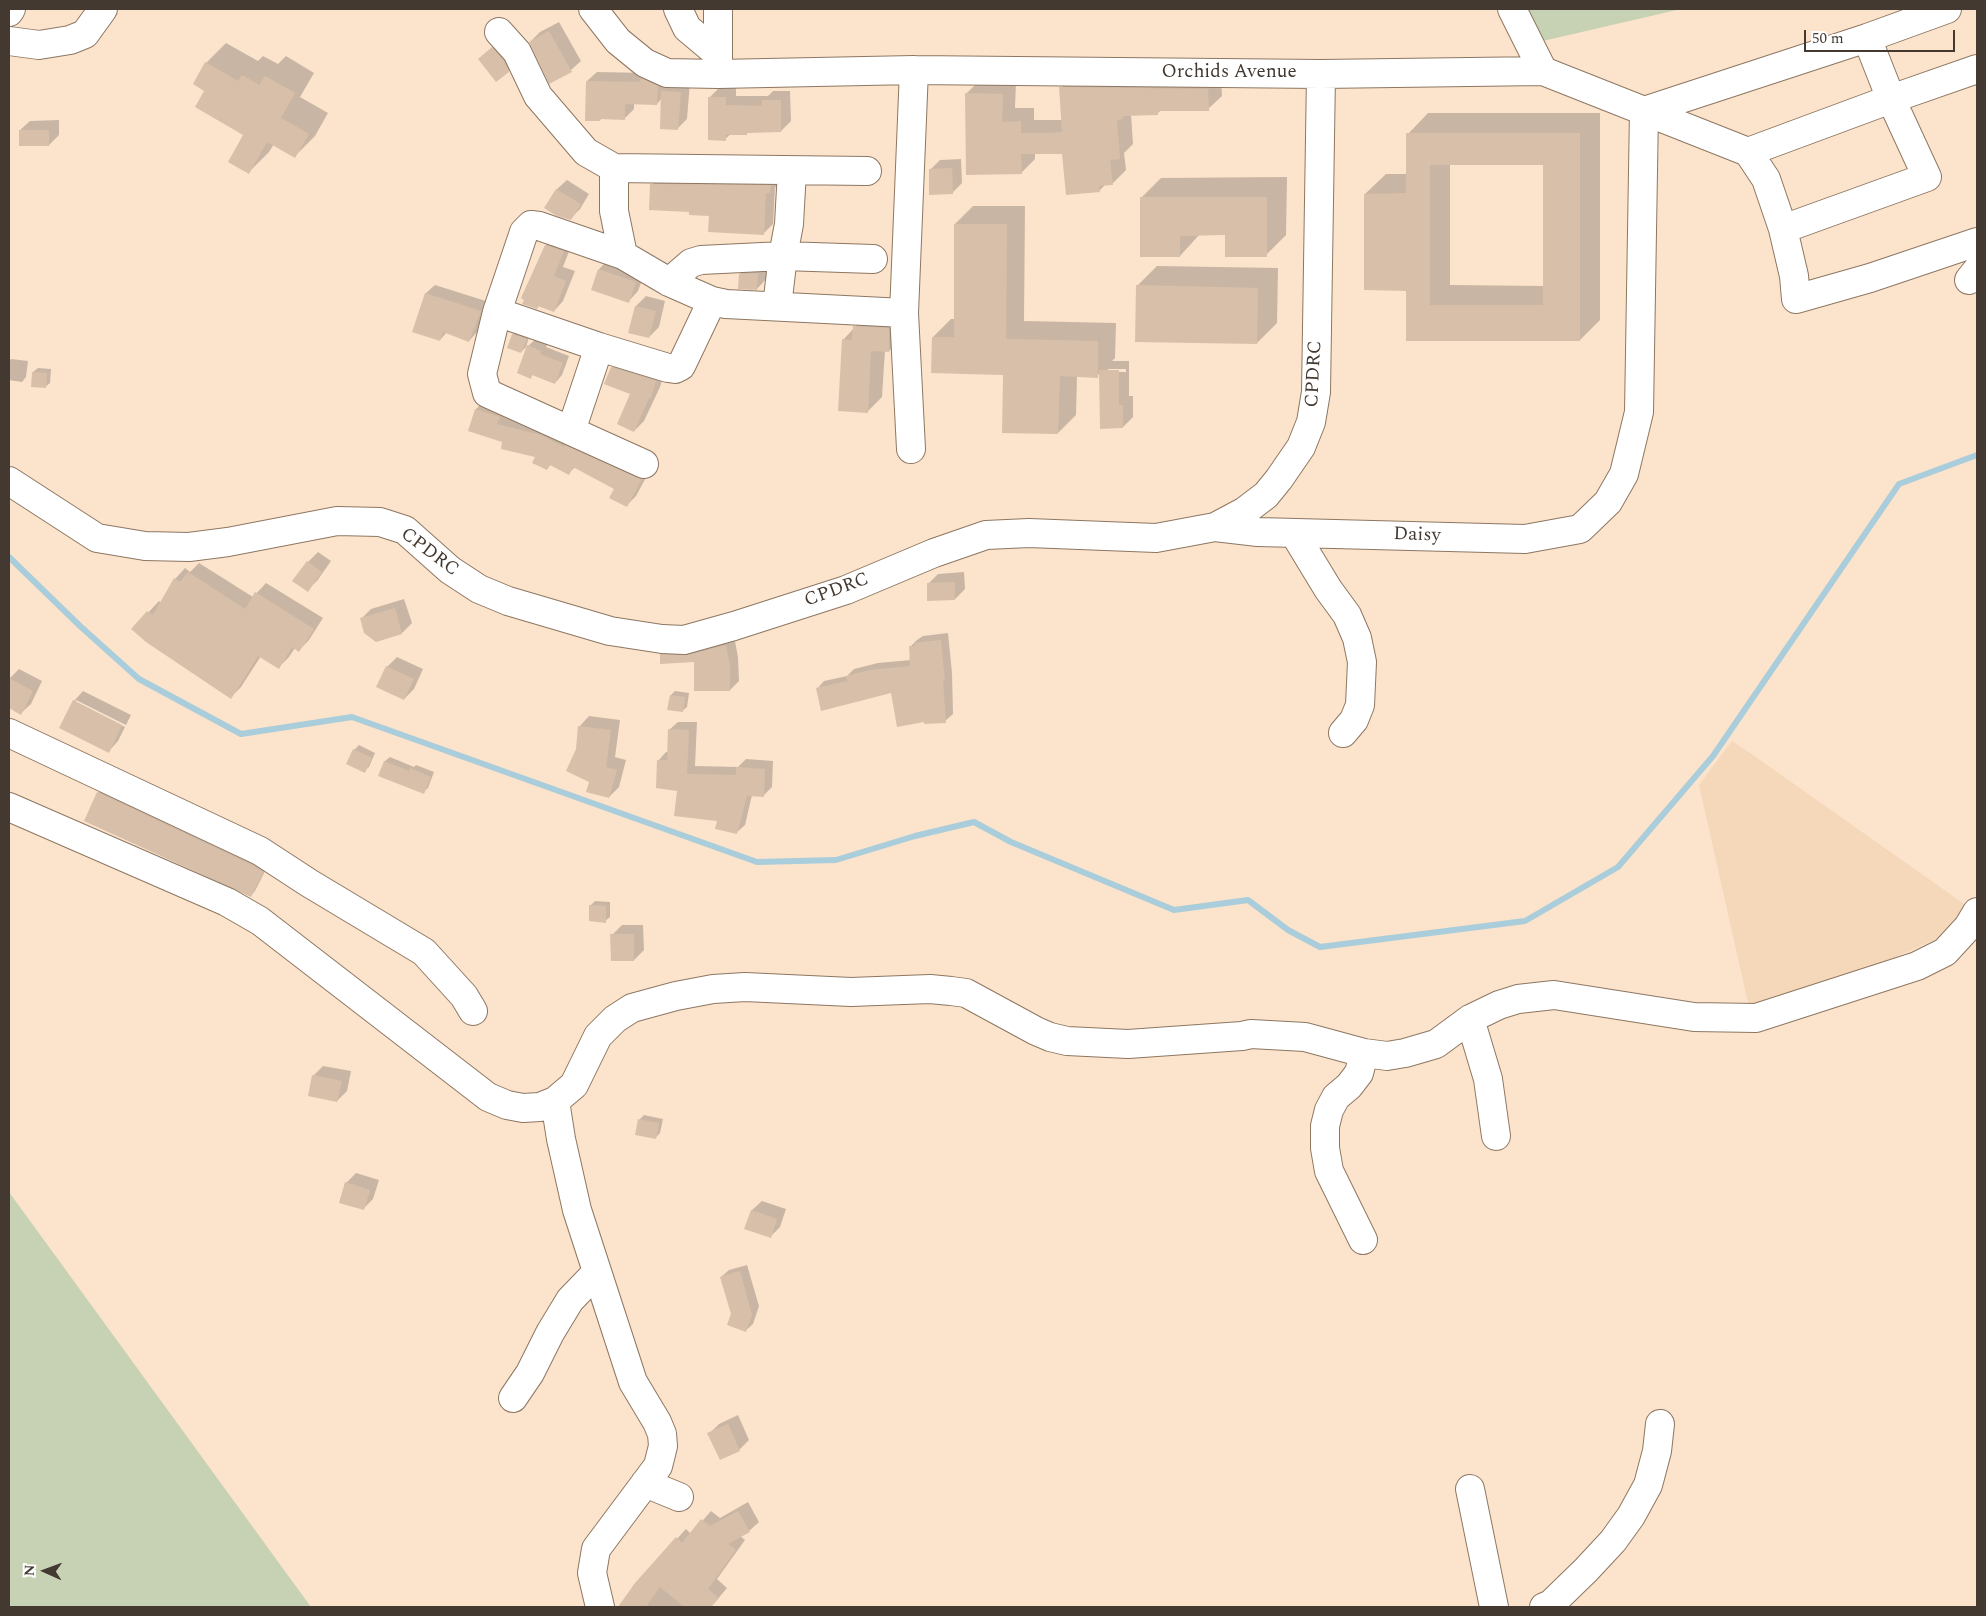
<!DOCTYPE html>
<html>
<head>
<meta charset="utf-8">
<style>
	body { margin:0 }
	#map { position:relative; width:1986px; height:1616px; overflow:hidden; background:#fce3cc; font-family:Spectral,serif }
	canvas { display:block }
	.frame { position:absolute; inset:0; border:10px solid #433930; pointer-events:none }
	.north { position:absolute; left:20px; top:1546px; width:50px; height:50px; -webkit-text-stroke:4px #fff; paint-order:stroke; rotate:272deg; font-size:14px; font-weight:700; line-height:20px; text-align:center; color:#433930 }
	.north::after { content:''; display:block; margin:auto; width:18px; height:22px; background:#433930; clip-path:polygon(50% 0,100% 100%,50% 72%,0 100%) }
	.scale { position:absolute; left:1804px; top:30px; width:151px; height:22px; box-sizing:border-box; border:2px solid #433930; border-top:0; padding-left:6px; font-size:15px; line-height:18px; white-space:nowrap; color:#433930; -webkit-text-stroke:4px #fff; paint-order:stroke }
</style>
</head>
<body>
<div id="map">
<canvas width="1986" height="1616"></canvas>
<div class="frame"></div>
<div class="north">N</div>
<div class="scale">50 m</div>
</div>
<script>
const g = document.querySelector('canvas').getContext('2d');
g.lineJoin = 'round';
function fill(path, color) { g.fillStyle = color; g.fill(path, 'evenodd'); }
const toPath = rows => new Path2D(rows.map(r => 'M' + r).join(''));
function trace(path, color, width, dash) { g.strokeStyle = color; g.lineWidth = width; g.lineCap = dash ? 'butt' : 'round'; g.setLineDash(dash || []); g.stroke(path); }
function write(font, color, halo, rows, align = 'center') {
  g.font = font + ' Spectral,serif'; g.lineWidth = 4.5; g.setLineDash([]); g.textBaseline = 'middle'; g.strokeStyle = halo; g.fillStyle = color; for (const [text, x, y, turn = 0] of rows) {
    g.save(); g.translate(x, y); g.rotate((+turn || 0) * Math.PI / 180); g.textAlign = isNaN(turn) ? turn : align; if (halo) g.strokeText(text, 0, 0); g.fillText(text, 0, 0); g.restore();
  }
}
fill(toPath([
	[1732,741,1750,753,1967,906,1942,936,1898,956,1881,970,1749,1007,1699,785]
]), '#f5d7ba');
fill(toPath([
	[1523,9,1681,9,1543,41],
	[9,1192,311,1607,9,1607]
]), '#c7d2b5');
fill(toPath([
	[559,22,581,61,571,70,530,42,540,32],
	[502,39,518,61,508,71,480,59],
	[226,43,258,61,263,56,278,64,286,56,314,73,300,97,328,113,315,136,295,156,274,144,269,152,249,172,244,134,206,90,206,63],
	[597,72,648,73,667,76,667,88,672,82,690,82,687,119,677,129,662,98,657,104,634,103,634,109,624,119,603,117,600,120,587,81],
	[1074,74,1221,75,1222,96,1208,109,1161,110,1157,114,1131,114,1133,144,1124,153,1126,170,1112,184,1106,184,1099,191,1064,152,1035,153,1035,159,1021,173,966,94,980,80,1016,81,1015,108,1034,108,1034,120,1063,120,1061,88],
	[720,87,736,88,736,96,768,96,773,91,790,91,791,121,781,131,749,131,747,134,731,134,725,139,710,97],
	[1428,113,1600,113,1600,320,1580,340,1407,340,1407,289,1365,194,1386,174,1407,174,1408,134],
	[1450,164,1545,164,1545,286,1450,285],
	[59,120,59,135,49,145,20,130,30,121],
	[961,159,962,183,952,193,930,170,940,160],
	[661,176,779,183,775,188,773,224,764,233,710,214,690,210,652,185],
	[1287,177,1286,235,1266,255,1227,234,1200,234,1180,256,1141,198,1161,178],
	[567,180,589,194,580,209,570,219,546,207,557,189],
	[973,206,1025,206,1024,321,1116,323,1115,358,1112,361,1129,361,1129,396,1133,396,1133,417,1123,427,1100,373,1097,376,1077,376,1076,415,1058,433,1004,374,933,337,951,319,955,319,955,224],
	[1108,369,1126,369,1126,372,1108,372],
	[556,236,573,241,563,267,575,271,563,301,554,311,540,305,537,308,540,262,546,245],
	[609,259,645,272,638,291,629,301,599,269],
	[750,264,767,264,766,279,757,289,740,274],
	[1157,266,1278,268,1277,323,1257,343,1137,286],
	[435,285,489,302,477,332,469,341,447,332,440,340,414,331,426,293],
	[646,296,665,301,659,327,649,337,630,332,636,306],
	[869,312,904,313,904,336,889,351,885,350,882,397,867,412,843,340],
	[518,330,530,334,526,347,521,352,509,348,513,334],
	[536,339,548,343,546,347,569,356,562,375,555,383,533,374,530,377,528,346],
	[622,358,665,371,660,387,644,421,634,431,631,393,612,368],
	[11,359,28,361,26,377,22,382,9,380,9,362],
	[38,368,51,369,50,383,45,387,33,372],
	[485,400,650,470,636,496,626,506,616,488,576,466,569,473,551,464,547,469,537,457,504,441,469,430,476,409],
	[318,552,331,561,317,581,307,590,308,562],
	[199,563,253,597,266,583,323,618,309,640,299,650,295,648,289,657,279,667,261,656,241,687,231,697,133,629,159,601,161,603,175,579,185,568,190,572],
	[964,572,965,589,955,599,928,584,938,574],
	[404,599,412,623,402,633,377,641,361,619,371,609],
	[948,633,952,673,953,714,945,721,925,721,892,691,817,689,824,681,847,676,854,669,878,663,911,660,910,647,917,640,923,636],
	[734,636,738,657,739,681,730,690,695,661,661,655,670,646],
	[397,657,423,669,414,689,404,699,387,667],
	[19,669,42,681,31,704,21,713,9,707,9,679],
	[83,691,131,715,126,725,76,700,76,703,125,727,118,741,109,751,74,701],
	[675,691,689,693,687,707,682,711,671,695],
	[589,716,620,720,615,757,626,760,619,787,609,797,591,781,580,726],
	[678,722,697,722,695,766,738,767,746,759,773,761,772,787,764,795,752,795,745,825,736,833,678,789,658,761,666,752,668,752,669,730],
	[359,745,375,753,369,767,364,771,354,750],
	[390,757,414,767,416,765,434,772,428,788,423,792,380,775,385,761],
	[102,788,267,867,255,891,251,896,98,793],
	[595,901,610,902,610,917,605,921,590,906],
	[622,925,643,925,644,950,634,960,612,935],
	[323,1066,351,1071,347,1091,337,1101,314,1075],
	[644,1115,663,1119,660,1133,655,1138,637,1134,640,1119],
	[356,1173,379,1180,373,1199,363,1209,346,1183],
	[762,1201,786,1209,780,1227,770,1237,746,1228,752,1210],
	[747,1265,759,1306,753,1324,745,1331,732,1314,721,1277,729,1270],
	[738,1415,749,1440,739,1450,720,1459,709,1434,719,1424],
	[748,1502,759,1522,749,1531,740,1536,745,1540,717,1579,727,1588,711,1607,620,1607,636,1584,686,1529,691,1534,711,1511,720,1518]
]), '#0003');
trace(toPath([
	[9,557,80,626,139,679,241,734,352,717,757,862,836,860,915,836,974,822,1011,842,1174,910,1248,900,1288,930,1320,947,1525,921,1618,867,1713,756,1899,484,1977,455]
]), '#a9cdda', 6);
fill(toPath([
	[549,31,572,72,549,84,529,42],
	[492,47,504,61,509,72,496,82,478,59],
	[205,62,238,81,242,75,259,85,265,76,295,93,281,118,309,134,295,158,267,142,249,174,228,162,243,135,195,107,204,91,193,84],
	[641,78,658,86,657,105,625,104,625,120,601,119,600,121,585,121,586,81,640,82],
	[1059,87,1208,89,1209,111,1158,111,1158,115,1123,116,1123,119,1117,120,1120,159,1110,160,1113,185,1099,186,1100,192,1066,195,1062,154,1021,154,1022,174,966,175,965,93,1003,94,1002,122,1021,121,1021,133,1047,133,1062,132],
	[661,91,681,92,678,130,660,129],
	[708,97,726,97,726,105,762,106,762,100,781,100,781,132,747,133,747,135,726,135,726,141,708,140],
	[19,130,49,130,49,146,19,146],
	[1406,133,1580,133,1580,341,1406,341,1406,291,1364,290,1364,194,1406,193],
	[1430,165,1543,165,1543,305,1430,305],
	[952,168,953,194,929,195,929,169],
	[650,184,771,185,770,193,766,193,764,235,708,232,709,216,689,215,689,212,649,210],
	[556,189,581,204,571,220,557,216,544,208],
	[1140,197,1267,197,1267,257,1225,257,1225,235,1180,236,1180,257,1140,257],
	[954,224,1007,224,1006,339,1098,341,1098,378,1060,376,1058,434,1002,433,1003,375,931,373,932,337,954,337],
	[545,245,564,251,554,276,566,281,554,312,538,306,537,309,522,304,524,300,521,298],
	[598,269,636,282,629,303,591,290],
	[758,273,757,290,738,289,739,274],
	[1136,285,1258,288,1257,344,1135,342],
	[425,293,481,311,469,342,443,332,440,341,412,332],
	[635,306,656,311,649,338,628,333],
	[853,326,889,328,889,352,871,351,868,413,838,411,842,339,852,340],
	[512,334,527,339,521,353,507,348],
	[527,345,541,351,540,354,563,363,555,384,532,375,531,379,517,373],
	[611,367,656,381,651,398,649,398,634,432,617,424,630,394,604,384],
	[1099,370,1119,370,1119,405,1123,405,1123,428,1100,429],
	[32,372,47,373,46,388,31,387],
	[475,409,500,417,497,424,541,435,564,447,565,445,642,479,627,507,609,498,614,489,573,467,569,475,550,465,547,470,532,463,535,457,501,449,502,442,468,431],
	[307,561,322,572,308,592,292,581],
	[188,572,245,609,255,592,314,629,299,652,292,647,279,669,258,656,231,699,146,642,131,629,147,611,153,615,174,578,180,582],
	[955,582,955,600,927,601,927,583],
	[395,608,402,634,376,642,364,633,360,618],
	[941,640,945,681,943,681,946,723,924,724,924,722,897,727,891,693,821,711,816,688,847,681,846,676,870,670,910,666,909,646,915,646,915,643],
	[726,645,730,666,730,691,694,691,694,662,660,664,660,654,688,655],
	[386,666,414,679,404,700,376,687],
	[9,678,33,691,21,715,9,708],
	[670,695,685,697,683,712,667,710],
	[73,700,122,725,109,753,59,728],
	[578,726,611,730,606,767,617,770,609,798,586,792,589,782,566,771,576,749],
	[668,729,689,730,687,774,736,775,736,767,765,769,764,797,747,796,737,834,715,829,717,821,674,816,677,791,656,788,657,760,667,760],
	[353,749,372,758,365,773,346,764],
	[384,761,409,771,410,768,431,777,424,794,378,776],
	[97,792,252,865,263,872,251,897,84,821],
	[589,905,606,906,606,923,589,921],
	[610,934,634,934,634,961,611,961],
	[312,1075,342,1081,337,1102,308,1096],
	[638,1119,659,1123,656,1139,635,1135],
	[345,1182,370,1190,364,1210,339,1203],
	[751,1210,777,1219,771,1238,744,1229],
	[740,1271,752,1315,746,1332,727,1325,731,1314,720,1277],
	[728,1424,740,1451,720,1460,707,1433],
	[738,1511,750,1532,728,1544,736,1550,708,1589,719,1598,711,1607,684,1607,660,1587,646,1607,618,1607,635,1583,676,1537,682,1543,701,1519,710,1526]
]), '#d7bfa9');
const minor = toPath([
	[593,9,618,41,645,63,667,73,718,74,914,70,1321,74,1543,71,1748,152,1766,179,1783,229,1794,276,1796,299,1870,278,1977,242],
	[678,9,687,28,718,54],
	[1512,9,1543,71],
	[9,12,11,9],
	[499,32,517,52,538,96,586,152,614,168,867,171],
	[9,41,39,45,70,40,85,34,103,9],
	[718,74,718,9],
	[1644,111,1867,38,1947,9],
	[1748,152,1891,99,1977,69],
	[614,168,614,211,623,255],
	[1783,229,1927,177,1891,99,1867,38],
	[1969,280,1977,270],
	[669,282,691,263,701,260,783,256,873,259],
	[777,306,783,256,789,224,792,171],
	[497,312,599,347,668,368,675,369,681,366,712,301],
	[571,431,599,347],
	[911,449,904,313,914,70],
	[644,464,487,393,482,374,497,312,524,232,531,225,539,226,623,255,669,282,712,301,726,304,904,313],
	[9,481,97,538,145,546,189,547,228,542,337,521,380,522,405,530,450,570,479,589,508,601,610,631,662,639,684,640,734,626,846,590,934,553,986,535,1029,533,1156,538,1215,527,1245,511,1266,495,1279,479,1301,447,1311,422,1316,392,1321,74],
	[1215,527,1258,532,1525,539,1580,529,1608,502,1624,474,1639,412,1644,111],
	[1294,533,1328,589,1347,615,1357,638,1362,662,1360,705,1354,720,1343,733],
	[9,733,260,851,309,883,424,952,464,996,473,1011],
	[9,807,227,902,260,921,488,1097,507,1105,523,1108,540,1107,555,1101,574,1085,598,1036,615,1019,632,1008,676,996,713,989,745,987,851,992,930,989,951,991,966,993,1036,1031,1050,1037,1067,1041,1128,1044,1242,1036,1251,1034,1305,1037,1364,1053,1387,1056,1405,1053,1436,1044,1470,1019,1499,1005,1518,999,1554,995,1694,1017,1756,1018,1917,966,1945,952,1968,927,1977,912],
	[1470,1019,1488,1079,1496,1136],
	[555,1101,561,1139,577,1210,633,1382,657,1422,662,1434,663,1446,658,1466,596,1549,592,1573,600,1607],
	[1363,1240,1329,1171,1325,1148,1325,1126,1329,1110,1336,1097,1349,1086,1359,1073,1364,1053],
	[513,1398,530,1373,550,1333,570,1300,597,1272],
	[645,1483,679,1497],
	[1470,1489,1494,1607],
	[1544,1607,1551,1604,1586,1570,1613,1541,1631,1516,1648,1485,1657,1451,1660,1424]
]);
trace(minor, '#8d7762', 30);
trace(minor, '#fff', 28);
write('19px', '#433930', '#fff', [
	["Orchids Avenue",1229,73],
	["CPDRC",1315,374,-87],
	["Daisy",1417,536,2],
	["CPDRC",429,553,37],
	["CPDRC",837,591,-20]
]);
</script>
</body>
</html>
